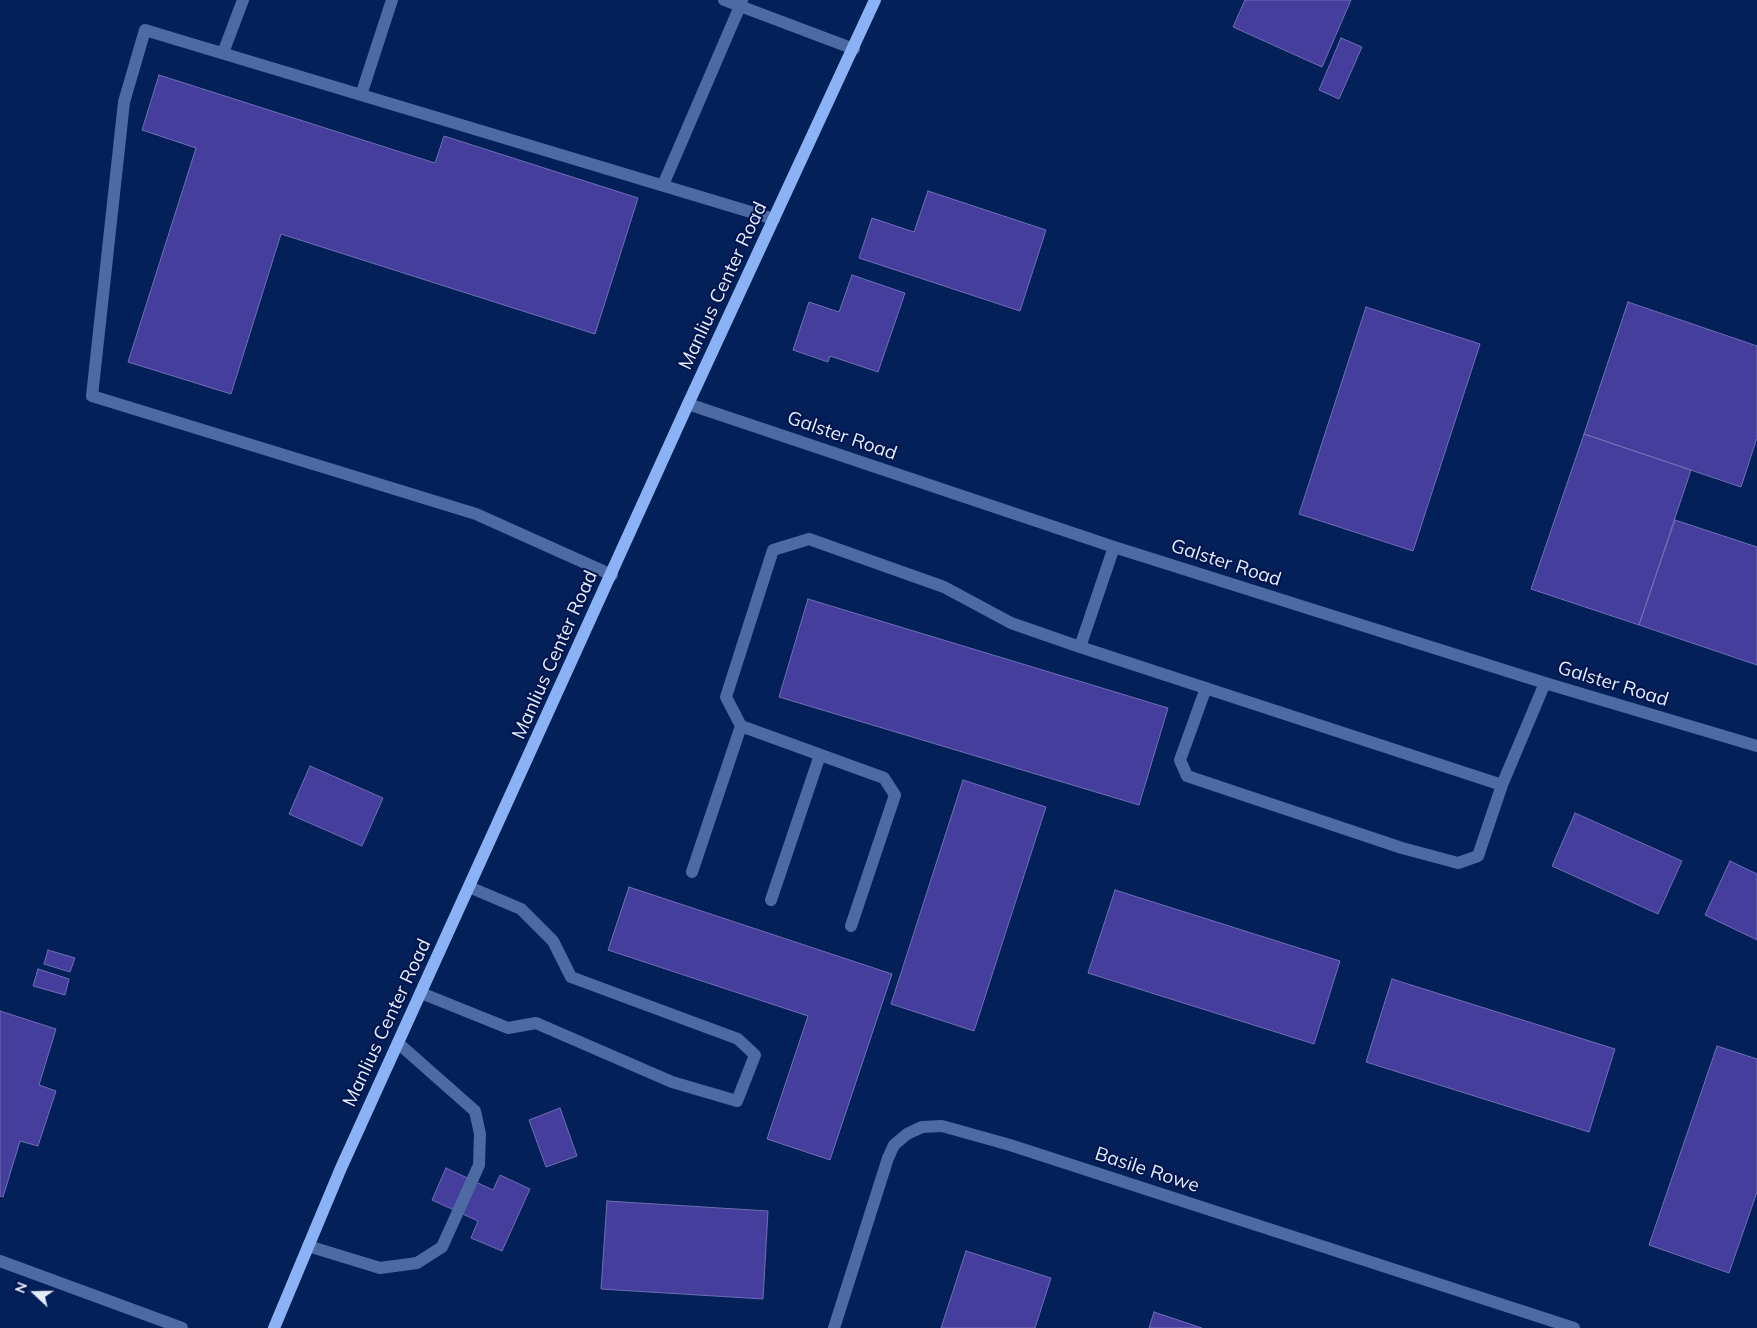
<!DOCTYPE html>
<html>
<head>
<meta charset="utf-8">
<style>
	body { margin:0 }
	#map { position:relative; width:1757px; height:1328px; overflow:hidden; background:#032059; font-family:Mulish,sans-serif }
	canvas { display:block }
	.north { position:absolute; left:10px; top:1268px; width:50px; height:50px; -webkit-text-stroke:4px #00144d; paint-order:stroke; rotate:291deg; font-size:14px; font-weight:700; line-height:20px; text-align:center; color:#e4edfb }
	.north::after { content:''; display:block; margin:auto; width:18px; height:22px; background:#e4edfb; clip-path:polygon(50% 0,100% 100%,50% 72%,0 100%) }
</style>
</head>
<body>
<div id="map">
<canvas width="1757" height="1328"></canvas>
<div class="north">N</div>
</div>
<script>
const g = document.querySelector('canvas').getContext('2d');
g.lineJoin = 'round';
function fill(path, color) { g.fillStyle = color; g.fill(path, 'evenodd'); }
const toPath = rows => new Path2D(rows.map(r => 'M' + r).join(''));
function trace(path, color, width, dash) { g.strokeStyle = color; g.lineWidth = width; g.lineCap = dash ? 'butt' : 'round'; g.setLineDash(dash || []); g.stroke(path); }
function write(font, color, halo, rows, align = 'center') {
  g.font = font + ' Mulish,sans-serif'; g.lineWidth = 4; g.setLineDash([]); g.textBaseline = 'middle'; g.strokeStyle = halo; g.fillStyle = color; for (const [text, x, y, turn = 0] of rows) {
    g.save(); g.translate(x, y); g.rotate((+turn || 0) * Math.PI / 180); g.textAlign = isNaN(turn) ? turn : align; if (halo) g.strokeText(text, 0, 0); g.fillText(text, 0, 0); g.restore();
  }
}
const building = toPath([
	[1245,0,1351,0,1322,67,1233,27,1245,0],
	[1341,38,1362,47,1339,99,1319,90,1341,38],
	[159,75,435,163,444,136,638,198,595,334,281,234,231,394,128,362,196,148,142,130,159,75],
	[928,191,1046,230,1020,311,859,258,872,218,914,232,928,191],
	[852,275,905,293,878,372,830,356,828,362,793,350,809,302,839,312,852,275],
	[1628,302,1757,346,1757,438,1741,487,1584,434,1628,302],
	[1366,307,1480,344,1413,551,1299,514,1366,307],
	[1584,434,1691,470,1639,625,1531,589,1584,434],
	[1675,520,1757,547,1757,665,1639,625,1675,520],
	[808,599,1168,708,1139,805,779,697,808,599],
	[310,766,383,798,362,846,289,814,310,766],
	[963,780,1046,807,974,1031,891,1004,963,780],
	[1575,813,1682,861,1658,914,1552,866,1575,813],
	[1730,861,1757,874,1757,940,1705,915,1730,861],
	[629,887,892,974,830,1160,767,1139,808,1016,608,950,629,887],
	[1115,890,1340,961,1314,1044,1088,973,1115,890],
	[48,950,75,958,70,972,44,964,48,950],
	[38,969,69,979,65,995,33,986,38,969],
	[1392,979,1615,1049,1589,1132,1366,1062,1392,979],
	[0,1011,56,1029,39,1085,56,1091,38,1146,20,1141,3,1197,0,1196,0,1011],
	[1717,1046,1757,1059,1757,1192,1729,1273,1649,1245,1717,1046],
	[560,1108,577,1156,546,1167,529,1120,560,1108],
	[446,1168,493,1190,500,1175,530,1189,502,1251,471,1238,478,1221,432,1200,446,1168],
	[607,1201,768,1211,763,1299,601,1289,607,1201],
	[966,1251,1051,1278,1035,1328,941,1328,966,1251],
	[1154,1312,1202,1328,1149,1328,1154,1312]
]);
fill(building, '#463e9d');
trace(building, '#6e6fb6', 1);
trace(toPath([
	[742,0,740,6,854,49],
	[223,53,243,0],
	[361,95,392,0],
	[663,185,740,6,724,0],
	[688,404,1114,547,1545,683,1757,746],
	[612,575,476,514,92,396,124,102,145,30,774,219],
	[1080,647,1502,785,1478,856,1458,863,1402,848,1187,776,1180,760,1206,688],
	[1502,785,1545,683],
	[692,872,741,726],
	[771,900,820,755],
	[851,926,895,795,884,778,741,726,726,697,773,550,809,539,944,587,1011,623,1080,647,1114,547],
	[421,993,508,1028,536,1023,672,1082,737,1101,755,1055,738,1039,571,977,553,941,521,909,469,887],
	[308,1246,380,1268,417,1263,442,1247,479,1165,480,1134,475,1111,398,1043],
	[0,1261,182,1328],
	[834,1328,888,1158,894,1145,907,1134,922,1127,942,1126,1010,1145,1574,1328]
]), '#4d6ba2', 12);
trace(toPath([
	[274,1328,341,1168,688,404,875,0]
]), '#8cb2f6', 12);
write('19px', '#e4edfb', '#00144d', [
	["Manlius Center Road",723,286,-65],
	["Galster Road",842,436,19],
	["Galster Road",1226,563,18],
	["Manlius Center Road",555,655,-66],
	["Galster Road",1613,684,17],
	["Manlius Center Road",387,1023,-65],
	["Basile Rowe",1147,1170,18]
]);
</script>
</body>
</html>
